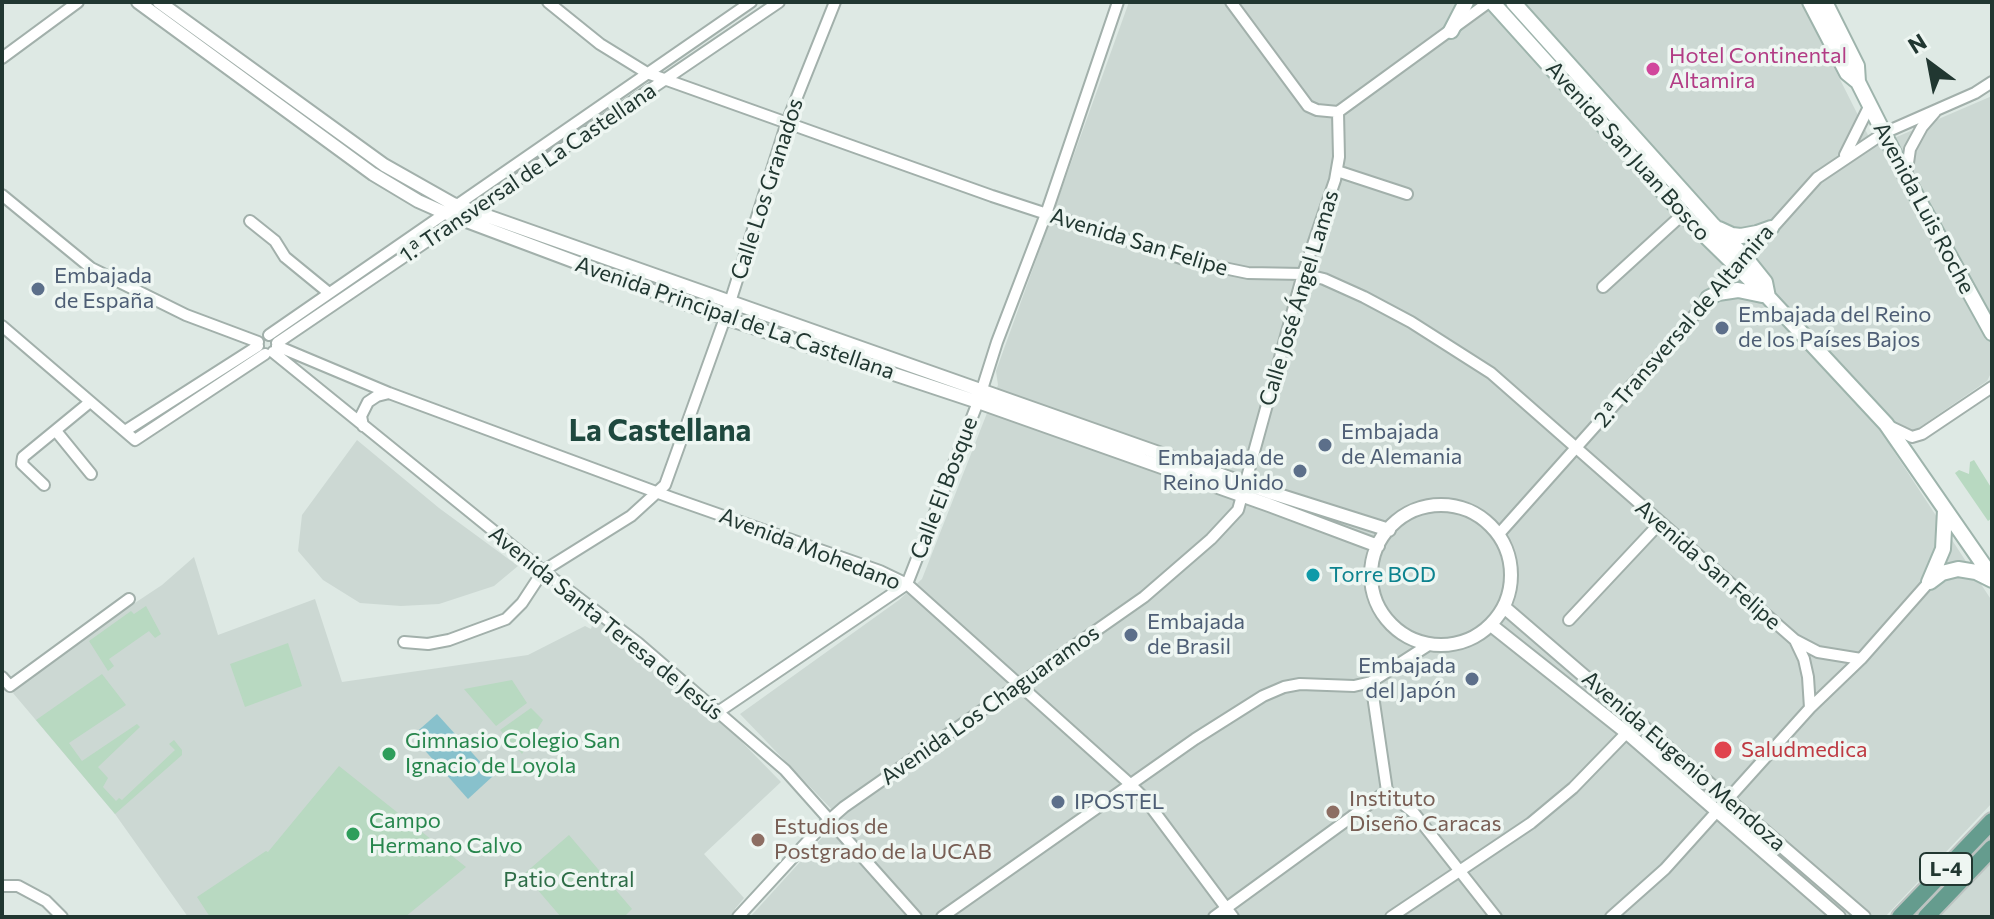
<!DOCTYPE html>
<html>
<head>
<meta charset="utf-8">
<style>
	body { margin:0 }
	#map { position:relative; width:1994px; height:919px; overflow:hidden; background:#dee9e4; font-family:Commissioner,sans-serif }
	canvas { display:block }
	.frame { position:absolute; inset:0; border:4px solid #213731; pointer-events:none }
	.north { position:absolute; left:1890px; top:24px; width:80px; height:80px; -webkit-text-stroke:6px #eef6f2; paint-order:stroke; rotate:328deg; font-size:22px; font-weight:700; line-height:32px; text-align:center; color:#213731 }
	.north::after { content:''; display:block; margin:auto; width:28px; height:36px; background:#213731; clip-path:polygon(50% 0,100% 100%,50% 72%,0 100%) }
</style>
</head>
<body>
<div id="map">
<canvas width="1994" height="919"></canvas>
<div class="frame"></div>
<div class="north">N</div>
</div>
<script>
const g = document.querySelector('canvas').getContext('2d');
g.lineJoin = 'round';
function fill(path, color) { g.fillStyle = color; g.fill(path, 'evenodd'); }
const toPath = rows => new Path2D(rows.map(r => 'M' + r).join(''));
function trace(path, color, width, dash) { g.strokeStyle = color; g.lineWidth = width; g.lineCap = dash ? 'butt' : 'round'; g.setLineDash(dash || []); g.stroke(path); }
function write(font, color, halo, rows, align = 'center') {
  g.font = font + ' Commissioner,sans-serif'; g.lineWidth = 7; g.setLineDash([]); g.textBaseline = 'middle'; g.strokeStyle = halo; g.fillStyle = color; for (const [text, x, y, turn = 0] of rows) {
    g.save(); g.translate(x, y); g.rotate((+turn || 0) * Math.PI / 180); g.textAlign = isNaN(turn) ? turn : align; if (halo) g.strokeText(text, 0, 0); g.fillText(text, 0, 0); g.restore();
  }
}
fill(toPath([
	[1129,2,1801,2,1871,141,1878,145,1992,96,1992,371,1987,381,1891,447,1992,601,1992,803,1885,917,750,917,840,818,740,714,899,600,922,579,998,385,996,371],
	[357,440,439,508,518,566,494,586,439,604,401,606,360,603,323,580,298,551,302,515],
	[194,557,218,635,315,599,342,682,528,655,585,626,591,629,595,616,738,738,781,782,704,854,744,898,735,909,736,911,730,917,188,917,115,814,13,693,16,687,79,640,162,585],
	[1992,858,1992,917,1937,917]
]), '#ccd8d3');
fill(toPath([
	[1974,460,1992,489,1992,518,1988,521,1955,473,1959,470,1969,474,1970,462],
	[146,606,161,634,155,638,149,631,109,659,114,666,108,671,89,641,131,611,134,614],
	[288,643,302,686,245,707,230,664],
	[102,674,126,705,69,743,82,761,137,724,140,727,98,767,108,778,103,787,116,801,119,798,122,800,175,750,169,744,174,740,182,750,182,755,115,814,36,720],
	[512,680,527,703,496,726,464,689],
	[531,708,543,720,522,754,500,730],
	[339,766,466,867,405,917,210,917,197,897,266,851,268,852],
	[569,835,632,909,624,917,561,917,524,874]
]), '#b8d9c1');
fill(toPath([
	[437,714,493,776,468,799,412,736]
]), '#88c1cc');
const minor = toPath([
	[548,2,600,44,647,73,664,79,992,196,1190,261,1248,273,1303,274,1324,279,1364,297,1411,322,1491,373,1795,640,1818,652,1861,659],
	[1231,2,1308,106,1317,110,1338,112],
	[2,58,78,2],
	[1338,112,1489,2],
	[1845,155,1870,105],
	[1337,171,1407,194],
	[1906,177,1910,149,1922,127,1935,112],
	[2,195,91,268,186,315,258,342],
	[250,221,275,241,285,257,329,293],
	[1603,287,1683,214],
	[2,326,135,440,265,354],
	[269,335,751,2],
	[277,343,779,2],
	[277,346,389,393,672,498,880,571,907,584,1130,784,1145,799,1233,917],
	[273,352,543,571,638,643,785,770,916,917],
	[363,426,361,416,368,402,377,396,389,393],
	[1891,427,1912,437,1922,434,1992,387],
	[56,431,91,474],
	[125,431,258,346],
	[44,485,22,464,23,457,90,402],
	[1498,535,1817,178,1884,133,1975,93,1992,82],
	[1569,620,1660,523],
	[1795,640,1804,659,1808,677,1810,708],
	[404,642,428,644,449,640,506,619,522,603,543,571,631,516,665,485,725,318,787,122,835,2],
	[2,677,10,686,129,599],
	[1371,682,1387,791,1414,813,1496,917],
	[718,712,907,584,978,402,997,342,1046,214,1118,2],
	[2,886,18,886,46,901,62,917],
	[738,917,819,829,844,807,1144,597,1211,539,1238,510,1303,274,1335,180,1339,157,1338,112],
	[942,917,1195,739,1263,696,1284,687,1300,684,1354,686,1371,682,1430,644],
	[1214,917,1387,791],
	[1391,917,1531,823,1573,788,1638,721],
	[1611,917,1665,869,1810,708,1861,659,1929,582]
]);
const tertiary = toPath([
	[138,2,373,174,418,201,445,213,725,318,978,402,1269,505,1378,546],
	[159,2,384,165,453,204,1272,493,1389,530],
	'1371 575a70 70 0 1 1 140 0a70 70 0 1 1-140 0Z',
	[1504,607,1864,917],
	[1491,625,1627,733,1839,917]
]);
const secondary = toPath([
	[1492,2,1683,214,1768,297,1886,424,1992,577],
	[1513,2,1712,224,1745,257,1765,282,1768,297],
	[1810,2,1847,73,1858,82,1906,177,1992,333],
	[1825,2,1857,66,1858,82],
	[1451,31,1466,2],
	[1719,229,1732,235,1741,236,1757,233,1771,228],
	[1708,298,1718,293,1738,290,1762,295],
	[1929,582,1943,549,1945,510],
	[1930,582,1942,573,1958,569,1976,572,1992,580]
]);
const primary = toPath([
	[1900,917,1992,821],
	[1926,917,1992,848]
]);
trace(minor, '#a2b0ab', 14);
trace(tertiary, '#a2b0ab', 16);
trace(secondary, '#9eb4ac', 18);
trace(primary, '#bcc3c1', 20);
trace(minor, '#fff', 10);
trace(tertiary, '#fff', 12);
trace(secondary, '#fff', 14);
trace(primary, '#659c8e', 16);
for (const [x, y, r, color] of [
	[1653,69,8,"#d1479c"],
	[38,289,8,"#5c6f8a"],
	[1722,328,8,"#5c6f8a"],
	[1325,445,8,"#5c6f8a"],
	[1300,471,8,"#5c6f8a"],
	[1313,575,8,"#0f9aa8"],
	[1131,635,8,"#5c6f8a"],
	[1472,679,8,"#5c6f8a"],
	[1723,750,10,"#e0444e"],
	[389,754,8,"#2e9e5b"],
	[1058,802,8,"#5c6f8a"],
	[1333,812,8,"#8d6e63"],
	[353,834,8,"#2e9e5b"],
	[758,840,8,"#8d6e63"]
]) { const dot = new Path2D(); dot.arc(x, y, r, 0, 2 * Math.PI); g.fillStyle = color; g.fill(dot); trace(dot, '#eef6f2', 3); }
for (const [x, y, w] of [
	[1946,869,52]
]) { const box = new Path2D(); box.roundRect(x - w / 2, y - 16, w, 32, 6); g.fillStyle = '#eef6f2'; g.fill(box); trace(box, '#213731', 2); }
write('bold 20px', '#213731', null, [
	["L-4",1946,869]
]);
write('22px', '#b23c85', '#eef6f2', [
	["Hotel Continental",1669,56],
	["Altamira",1669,81]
], 'left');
write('22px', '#213731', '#eef6f2', [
	["Avenida San Juan Bosco",1628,151,48],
	["1.ª Transversal de La Castellana",528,173,-34],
	["Calle Los Granados",767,189,-72],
	["Avenida Luis Roche",1924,208,62],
	["Avenida San Felipe",1139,242,17],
	["Calle José Ángel Lamas",1299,298,-73],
	["Avenida Principal de La Castellana",735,318,19],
	["2.ª Transversal de Altamira",1684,326,-49],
	["Calle El Bosque",944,488,-69],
	["Avenida Mohedano",810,549,21],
	["Avenida San Felipe",1708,565,41],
	["Avenida Santa Teresa de Jesús",606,623,39],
	["Avenida Los Chaguaramos",990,705,-35],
	["Avenida Eugenio Mendoza",1684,761,41]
]);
write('22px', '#4e5e75', '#eef6f2', [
	["Embajada",54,276],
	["de España",54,301],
	["Embajada del Reino",1738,315],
	["de los Países Bajos",1738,340],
	["Embajada",1341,432],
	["de Alemania",1341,457],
	["Embajada de",1284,458,"right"],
	["Reino Unido",1284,483,"right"],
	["Embajada",1147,622],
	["de Brasil",1147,647],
	["Embajada",1456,666,"right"],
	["del Japón",1456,691,"right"],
	["IPOSTEL",1074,802]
], 'left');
write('22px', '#0d838f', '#eef6f2', [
	["Torre BOD",1329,575]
], 'left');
write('22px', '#27864d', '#eef6f2', [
	["Gimnasio Colegio San",405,741],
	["Ignacio de Loyola",405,766],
	["Campo",369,821],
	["Hermano Calvo",369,846]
], 'left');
write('22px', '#be3a42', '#eef6f2', [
	["Saludmedica",1741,750]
], 'left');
write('22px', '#785e54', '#eef6f2', [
	["Instituto",1349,799],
	["Diseño Caracas",1349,824],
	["Estudios de",774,827],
	["Postgrado de la UCAB",774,852]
], 'left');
write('22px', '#2d6c46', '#eef6f2', [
	["Patio Central",569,880]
]);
write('bold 30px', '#1e483e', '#eef6f2', [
	["La Castellana",660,431]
]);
</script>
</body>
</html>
